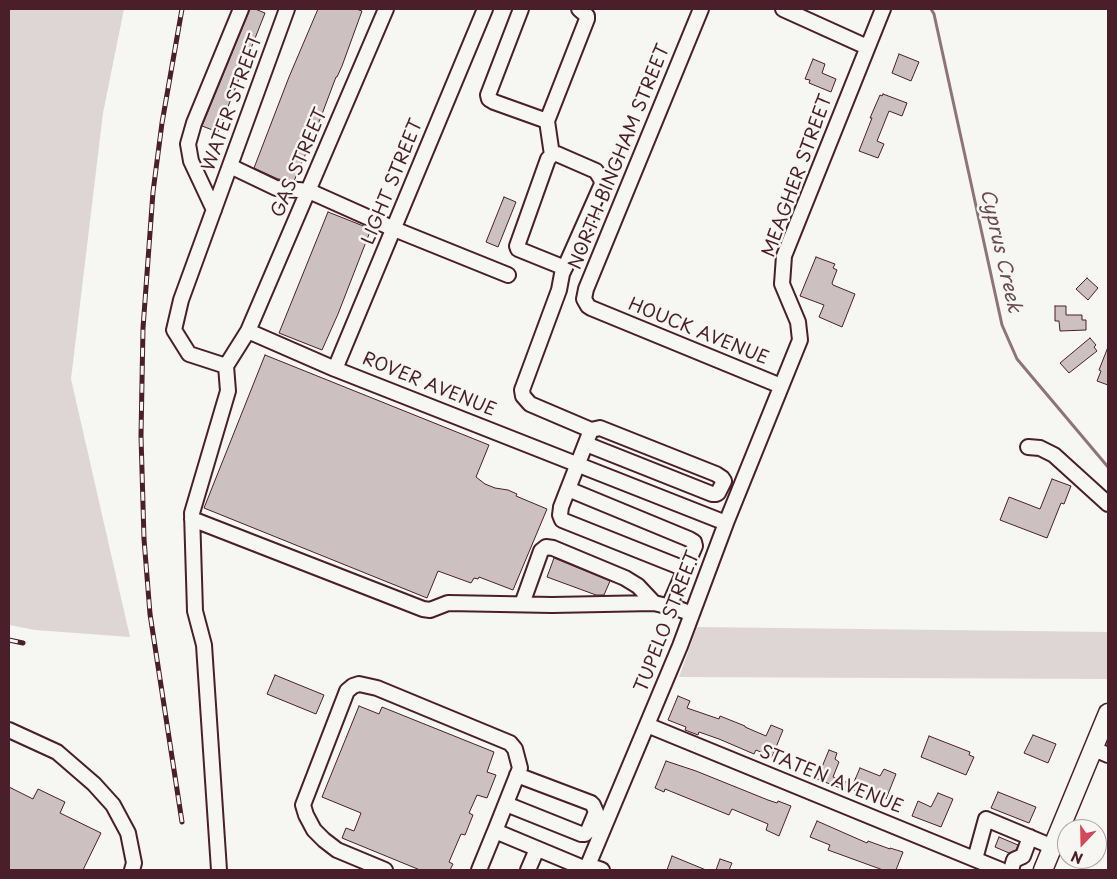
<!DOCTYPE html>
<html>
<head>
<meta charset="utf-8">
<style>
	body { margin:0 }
	#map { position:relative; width:1117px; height:879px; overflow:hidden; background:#f6f6f2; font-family:"Playpen Sans",sans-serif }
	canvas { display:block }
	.frame { position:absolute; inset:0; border:10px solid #4a1f2b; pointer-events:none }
	.north { position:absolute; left:1057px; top:819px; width:50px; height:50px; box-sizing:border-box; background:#f6f6f2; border:1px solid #b1a0a2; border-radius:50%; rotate:201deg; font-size:14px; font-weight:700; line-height:20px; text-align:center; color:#4a1f2b }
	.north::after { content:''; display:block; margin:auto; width:18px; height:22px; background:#d1495b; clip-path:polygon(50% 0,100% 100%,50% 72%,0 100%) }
</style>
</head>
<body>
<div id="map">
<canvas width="1117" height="879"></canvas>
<div class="frame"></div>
<div class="north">N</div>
</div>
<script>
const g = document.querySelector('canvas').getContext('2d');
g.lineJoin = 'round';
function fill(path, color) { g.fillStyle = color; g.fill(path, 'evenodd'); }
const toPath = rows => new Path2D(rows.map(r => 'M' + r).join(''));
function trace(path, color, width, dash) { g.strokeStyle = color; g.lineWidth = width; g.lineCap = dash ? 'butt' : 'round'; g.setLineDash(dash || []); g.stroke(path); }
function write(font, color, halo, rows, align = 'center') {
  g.font = font + ' "Playpen Sans",sans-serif'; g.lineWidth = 5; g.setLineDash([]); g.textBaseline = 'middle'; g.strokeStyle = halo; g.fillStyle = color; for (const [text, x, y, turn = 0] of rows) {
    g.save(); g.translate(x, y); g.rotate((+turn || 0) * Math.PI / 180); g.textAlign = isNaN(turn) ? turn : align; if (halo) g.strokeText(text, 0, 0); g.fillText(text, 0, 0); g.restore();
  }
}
fill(toPath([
	[9,9,124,9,103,113,71,379,130,637,35,630,9,625],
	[697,627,1108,632,1108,679,679,677]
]), '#ddd6d5');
trace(toPath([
	[931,9,934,14,1002,325,1017,359,1108,467]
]), '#8e747a', 3);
const building = toPath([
	[250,9,255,9,265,13,218,132,202,126,250,9],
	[318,9,356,9,362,11,342,66,337,77,336,77,316,130,294,181,278,179,254,168,289,77,318,9],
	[899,54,919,62,911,81,892,73,899,54],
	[813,59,825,64,822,73,836,79,831,92,809,83,810,80,805,79,813,59],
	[883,94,907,103,902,116,889,111,877,141,884,144,878,158,859,151,872,118,870,118,880,95,882,96,883,94],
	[504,197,516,202,498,247,486,242,504,197],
	[328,212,371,229,338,314,322,350,279,333,328,212],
	[816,257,835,264,833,268,837,270,832,283,833,285,855,294,842,327,819,317,824,305,800,296,816,257],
	[1087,278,1098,288,1088,300,1076,289,1087,278],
	[1055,306,1066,306,1066,315,1082,315,1082,320,1086,320,1086,330,1060,331,1059,321,1055,321,1055,306],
	[1090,338,1096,345,1094,347,1097,351,1069,373,1060,363,1090,338],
	[1108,347,1108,385,1097,381,1101,371,1099,370,1108,347],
	[265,355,489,445,476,477,485,484,495,488,508,490,517,494,516,496,547,509,513,590,479,577,478,579,474,578,471,583,438,571,427,598,204,508,265,355],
	[1052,479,1071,486,1064,504,1061,503,1047,538,1000,520,1009,497,1040,509,1052,479],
	[554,558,610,581,604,595,596,595,547,577,554,558],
	[275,675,324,695,316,714,267,694,275,675],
	[678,696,690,701,687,708,719,719,720,716,745,726,745,727,766,736,771,725,783,730,772,757,756,750,754,754,719,739,699,732,698,735,685,730,686,727,668,720,678,696],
	[359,706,379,714,382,707,494,752,487,772,496,775,487,798,477,795,469,813,473,815,465,835,461,834,449,862,453,864,450,870,420,870,342,838,346,828,354,831,361,813,322,797,359,706],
	[1033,735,1056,744,1048,763,1024,753,1033,735],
	[929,736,970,752,969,755,974,757,966,775,921,757,929,736],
	[829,750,837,753,835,759,839,762,833,777,851,784,848,791,817,779,829,750],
	[666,761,696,771,768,800,777,803,778,801,791,806,779,836,766,830,768,824,732,809,729,815,665,789,664,792,655,788,666,761],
	[860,768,880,776,884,769,896,774,886,799,866,791,864,794,851,789,860,768],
	[9,787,33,799,38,789,65,802,60,813,101,833,83,870,9,870,9,787],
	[998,792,1036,807,1029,823,991,808,998,792],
	[938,793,953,799,941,827,912,816,918,801,931,807,938,793],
	[817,821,867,843,868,841,890,849,890,848,903,852,896,870,883,870,828,850,830,845,810,837,817,821],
	[999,837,1018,845,1016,850,1009,853,995,847,999,837],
	[672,856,706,870,667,870,672,856],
	[720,859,732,863,729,870,716,870,720,859]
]);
fill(building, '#ccc1c0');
trace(building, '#4a1f2b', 1);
const minor = toPath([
	[287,9,181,300,174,330,189,354,226,366,248,331,335,369,726,523],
	[521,9,488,95,489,99,494,102,547,121],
	[701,9,586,289,584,299,588,306,591,308,781,386],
	[783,9,867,47],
	[552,155,557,154,596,171,601,179,602,184,562,274,559,290,522,390,523,396,530,404,591,430,568,489,689,539,694,542,695,546,669,606],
	[552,155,547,121,587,19,587,16,579,9],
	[552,155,548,159,517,246,518,249,565,268],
	[230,166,276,188,309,191,394,229,508,275],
	[214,210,191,161,188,144,194,123,241,9],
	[248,331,386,9],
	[335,369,485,9],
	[586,444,712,494,716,494,718,493,724,481,722,478,716,474,600,428,591,430],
	[1028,447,1040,448,1054,455,1108,504],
	[568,489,561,507,560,515,562,520,685,569],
	[192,519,423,609,430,610,448,603,552,605,654,603,679,609,692,614],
	[522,604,541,551,546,547,553,548,625,578,638,586,654,603],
	[647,725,1001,870],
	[9,730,57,752,94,784,113,805,128,833,134,863,132,870],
	[1094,749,1108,755],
	[506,804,581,834,585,834,588,831,596,812,593,805,591,803,517,775],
	[975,859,986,819,1053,847],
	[588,865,602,870],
	[219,870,204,645,195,611,192,513,228,391,226,366],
	[385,870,337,850,324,840,314,830,306,815,303,805,347,691,353,686,359,684,377,688,510,743,515,749,520,768,495,831],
	[479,870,495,831,586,869],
	[528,870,537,849],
	[586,870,680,646,726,523,800,340,798,322,782,284,784,256,883,9],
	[1011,870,1014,860,1023,856,1030,837]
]);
const major = toPath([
	[1043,870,1108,713]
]);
trace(minor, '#4a1f2b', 18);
trace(major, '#4a1f2b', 21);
trace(minor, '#f6f6f2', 14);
trace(major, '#f6f6f2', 18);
const rail = toPath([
	[9,640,23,643],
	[182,822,150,614,144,539,141,436,143,328,153,192,162,123,182,9]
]);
trace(rail, '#4a1f2b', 5);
trace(rail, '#f6f6f2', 3, [9]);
write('18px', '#4a1f2b', '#f6f6f2', [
	["WATER STREET",233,103,-70],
	["NORTH BINGHAM STREET",620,157,-68],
	["GAS STREET",300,163,-67],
	["MEAGHER STREET",798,176,-70],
	["LIGHT STREET",393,182,-68],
	["HOUCK AVENUE",698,332,22],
	["ROVER AVENUE",429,385,22],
	["TUPELO STREET",668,622,-69],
	["STATEN AVENUE",831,780,22]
]);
write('italic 19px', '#6c4a52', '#f6f6f2', [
	["Cyprus Creek",1000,251,77]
]);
</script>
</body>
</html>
